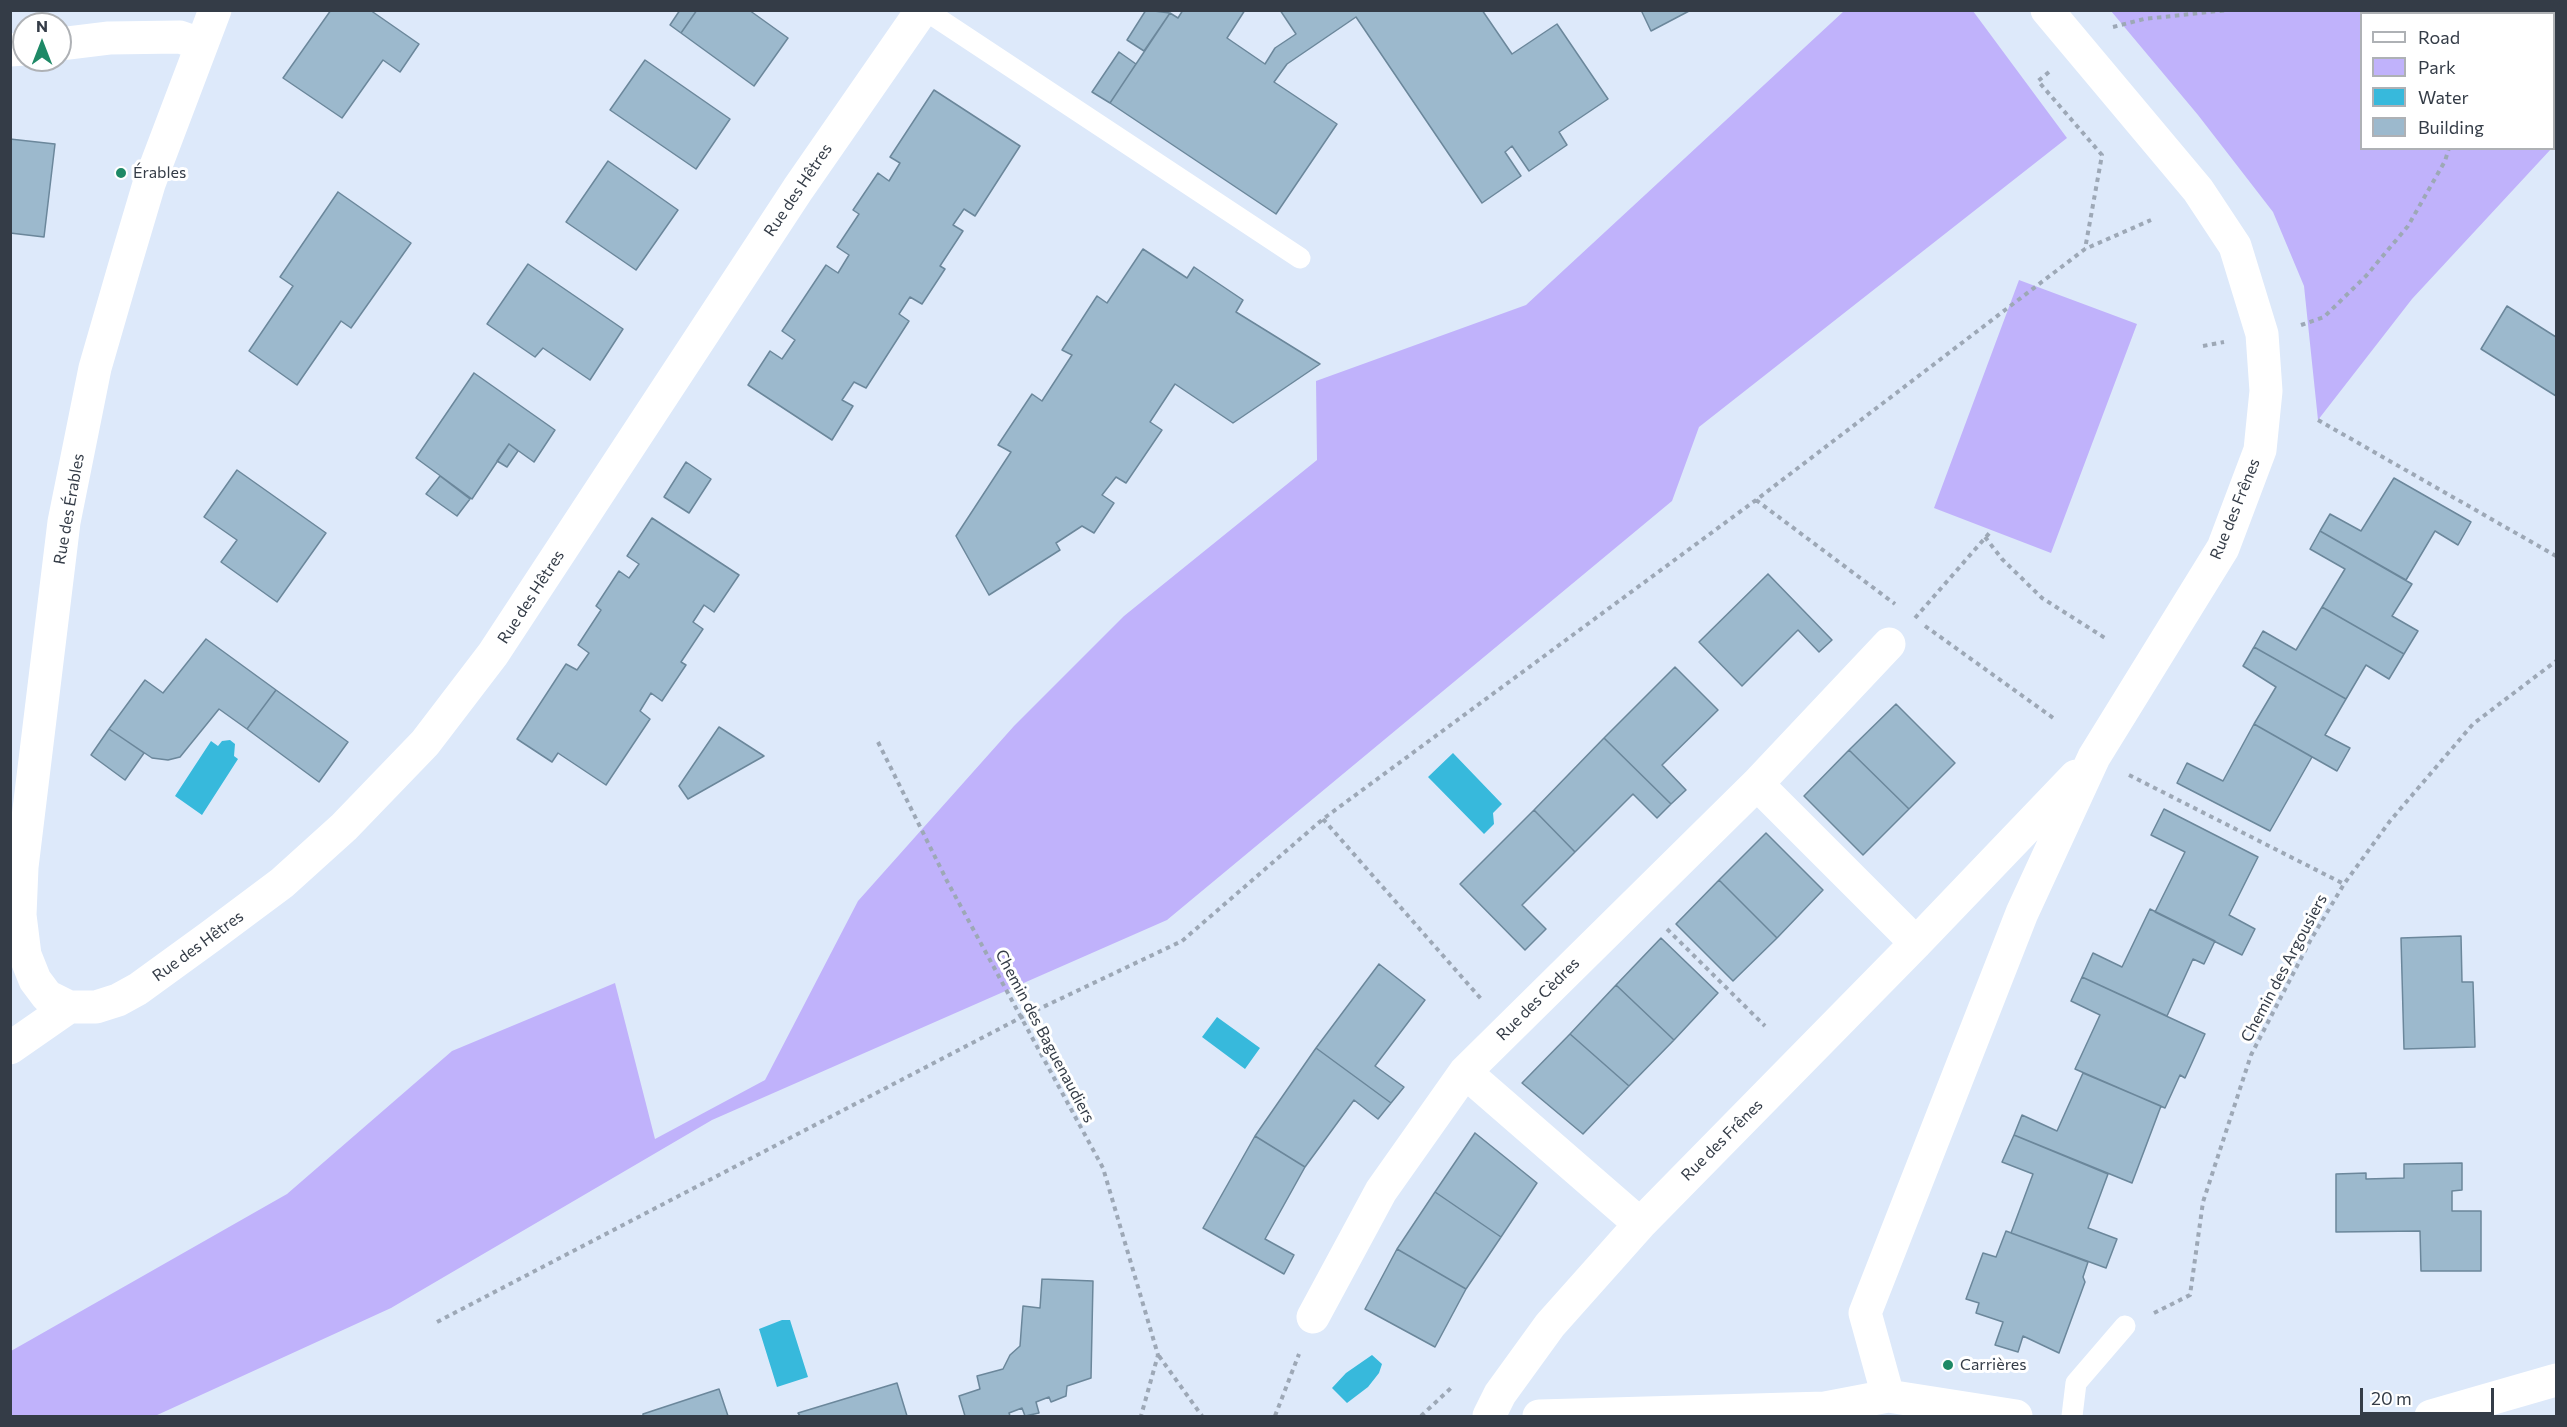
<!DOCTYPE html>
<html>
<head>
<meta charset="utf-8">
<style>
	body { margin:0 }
	#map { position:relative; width:2567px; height:1427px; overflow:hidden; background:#dde9fa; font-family:Commissioner,sans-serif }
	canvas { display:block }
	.frame { position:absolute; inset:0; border:12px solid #343c47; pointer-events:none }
	.legend { position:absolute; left:2360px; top:12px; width:195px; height:138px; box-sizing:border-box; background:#fff; border:2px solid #aeb1b5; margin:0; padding:8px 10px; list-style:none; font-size:18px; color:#343c47 }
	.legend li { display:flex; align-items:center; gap:12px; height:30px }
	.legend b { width:30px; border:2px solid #aeb1b5 }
	.north { position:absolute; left:12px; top:12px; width:60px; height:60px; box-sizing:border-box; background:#fff; border:2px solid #aeb1b5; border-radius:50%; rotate:0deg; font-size:16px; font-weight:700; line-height:24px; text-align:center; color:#343c47 }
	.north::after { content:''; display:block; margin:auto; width:21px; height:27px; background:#1e8966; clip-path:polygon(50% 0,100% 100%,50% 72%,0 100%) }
	.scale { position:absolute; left:2360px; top:1388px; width:134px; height:27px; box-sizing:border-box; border:3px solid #343c47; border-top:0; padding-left:8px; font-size:18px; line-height:21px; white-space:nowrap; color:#343c47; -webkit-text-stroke:4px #fff; paint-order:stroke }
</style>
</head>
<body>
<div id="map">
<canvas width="2567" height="1427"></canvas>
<div class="frame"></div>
<ul class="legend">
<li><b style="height:8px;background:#fff"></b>Road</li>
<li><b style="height:16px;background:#c0b2fb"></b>Park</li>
<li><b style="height:16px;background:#37b9dc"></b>Water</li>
<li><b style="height:16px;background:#9cb9cd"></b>Building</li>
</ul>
<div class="north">N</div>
<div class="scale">20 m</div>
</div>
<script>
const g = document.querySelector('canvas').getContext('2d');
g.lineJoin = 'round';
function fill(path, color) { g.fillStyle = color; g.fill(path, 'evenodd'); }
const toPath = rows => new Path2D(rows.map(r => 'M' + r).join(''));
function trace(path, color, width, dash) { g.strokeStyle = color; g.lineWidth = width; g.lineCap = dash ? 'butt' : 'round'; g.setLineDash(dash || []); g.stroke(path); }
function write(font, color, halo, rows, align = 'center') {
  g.font = font + ' Commissioner,sans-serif'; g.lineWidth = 6; g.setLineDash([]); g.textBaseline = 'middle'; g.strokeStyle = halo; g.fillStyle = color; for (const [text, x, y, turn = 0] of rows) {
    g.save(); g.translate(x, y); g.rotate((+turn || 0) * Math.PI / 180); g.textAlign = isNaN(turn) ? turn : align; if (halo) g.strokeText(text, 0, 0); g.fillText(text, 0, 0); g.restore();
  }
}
fill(toPath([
	[1844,11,1973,11,2067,138,1699,427,1672,501,1167,920,712,1120,391,1308,155,1416,11,1416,11,1351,287,1194,452,1051,615,983,655,1139,765,1080,858,901,1014,726,1124,616,1317,460,1316,381,1526,305],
	[2111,11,2556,11,2556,143,2554,146,2554,14,2362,14,2362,148,2551,149,2412,299,2318,420,2304,286,2273,212,2198,115],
	[2019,280,2137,324,2051,553,1934,508]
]), '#c0b2fb');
fill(toPath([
	[230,740,235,744,234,756,238,759,202,815,175,796,211,741,218,746,222,741],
	[1453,753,1502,804,1493,813,1494,824,1484,834,1428,777],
	[1217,1017,1260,1048,1245,1069,1202,1037],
	[782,1320,790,1320,808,1377,777,1387,759,1329],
	[1372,1355,1382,1364,1379,1373,1368,1387,1347,1403,1332,1388,1346,1373]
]), '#37b9dc');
const building = toPath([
	[331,10,370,10,419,44,400,72,383,60,342,118,283,78,331,10],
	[680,10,697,10,681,33,670,25,680,10],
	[697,10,749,10,788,38,754,86,681,33,697,10],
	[1146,10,1170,13,1144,51,1127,40,1146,10],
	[1183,10,1245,10,1227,38,1265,64,1275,48,1296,34,1280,10,1482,10,1512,54,1557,24,1608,99,1559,132,1567,145,1529,171,1512,146,1505,152,1521,176,1482,203,1356,17,1287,64,1274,82,1337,124,1276,214,1110,103,1170,13,1178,18,1183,10],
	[1641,10,1691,10,1651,31,1641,10],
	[1119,52,1136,64,1110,103,1092,92,1119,52],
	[645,60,730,119,696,169,610,110,645,60],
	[934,90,1020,146,975,216,964,209,953,225,963,231,940,266,945,269,922,304,910,297,899,314,909,321,866,388,854,382,842,400,853,406,832,440,748,385,770,351,782,359,795,340,782,331,826,265,838,273,849,255,837,247,859,214,853,210,878,173,889,181,900,163,890,157,934,90],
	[10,139,55,144,44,237,10,233,10,139],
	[608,161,678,210,636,270,566,222,608,161],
	[338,192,411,243,351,328,341,321,297,385,249,351,293,286,280,277,338,192],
	[1143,249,1187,278,1194,267,1243,300,1236,312,1320,364,1233,423,1175,384,1150,422,1162,430,1126,483,1116,477,1102,495,1114,503,1094,533,1082,526,1056,543,1060,550,989,595,956,536,1011,452,998,445,1032,394,1042,401,1072,355,1062,350,1097,296,1107,303,1143,249],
	[528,264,623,329,590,380,543,348,535,357,487,324,528,264],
	[2507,306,2556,337,2556,396,2481,349,2507,306],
	[474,373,555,430,534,462,509,444,472,499,416,458,474,373],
	[509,444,518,451,507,467,497,461,509,444],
	[686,462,711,479,689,513,664,497,686,462],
	[237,470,326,533,277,602,221,562,237,540,204,517,237,470],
	[440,476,470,499,457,516,426,494,440,476],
	[2394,478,2471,522,2458,545,2435,531,2406,580,2320,531,2330,514,2361,531,2394,478],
	[652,518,739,575,714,612,704,605,693,622,703,629,681,662,686,665,662,701,651,693,640,711,650,719,606,785,558,753,552,762,517,739,566,664,577,670,589,653,578,645,601,610,596,606,619,571,629,578,639,564,627,556,652,518],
	[2320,531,2412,584,2392,616,2418,631,2404,654,2322,607,2345,569,2310,549,2320,531],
	[1768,574,1832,640,1819,652,1798,630,1742,686,1699,642,1768,574],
	[2322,607,2404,654,2389,679,2366,665,2346,699,2254,647,2263,631,2296,650,2322,607],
	[206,639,276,690,247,729,219,709,180,757,168,760,152,758,109,729,145,680,163,693,206,639],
	[2254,647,2346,699,2325,735,2350,748,2337,771,2254,724,2276,687,2243,666,2254,647],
	[1675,667,1718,710,1662,765,1686,790,1671,804,1604,738,1675,667],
	[276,690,348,742,319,782,247,729,276,690],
	[1896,704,1955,763,1909,809,1849,750,1896,704],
	[2254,724,2312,757,2270,831,2177,783,2187,763,2223,781,2254,724],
	[719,727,764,756,688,799,679,786,719,727],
	[109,729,144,753,125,780,91,755,109,729],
	[1604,738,1671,804,1657,818,1633,794,1575,852,1534,810,1604,738],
	[1849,750,1909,809,1863,855,1804,796,1849,750],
	[2164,809,2258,857,2229,915,2255,929,2242,955,2155,912,2185,852,2151,835,2164,809],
	[1534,810,1575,852,1522,905,1546,929,1525,950,1460,884,1534,810],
	[1766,833,1823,890,1777,938,1719,880,1766,833],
	[1719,880,1777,938,1733,981,1676,924,1719,880],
	[2150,909,2215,941,2204,964,2193,959,2167,1016,2082,977,2093,953,2122,967,2150,909],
	[2461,936,2462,982,2473,982,2475,1047,2404,1049,2401,938,2461,936],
	[1661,938,1718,993,1674,1040,1616,985,1661,938],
	[1379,964,1425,1000,1375,1066,1404,1087,1391,1103,1316,1048,1379,964],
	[2082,977,2205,1034,2185,1078,2180,1075,2165,1108,2075,1069,2100,1015,2071,1001,2082,977],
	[1616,985,1674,1040,1629,1086,1570,1034,1616,985],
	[1570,1034,1629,1086,1583,1134,1522,1083,1570,1034],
	[1316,1048,1391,1103,1378,1119,1354,1100,1305,1167,1255,1136,1316,1048],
	[2083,1073,2161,1106,2132,1183,2014,1135,2022,1115,2057,1131,2083,1073],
	[1475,1133,1537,1183,1501,1237,1435,1192,1475,1133],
	[2014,1135,2108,1174,2088,1228,2117,1239,2106,1268,2011,1233,2033,1174,2002,1162,2014,1135],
	[1255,1136,1305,1167,1265,1239,1294,1255,1284,1274,1203,1228,1255,1136],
	[2462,1163,2462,1190,2452,1191,2452,1211,2481,1211,2481,1271,2421,1271,2420,1231,2336,1232,2336,1174,2366,1173,2366,1179,2404,1178,2404,1164,2462,1163],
	[1435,1192,1501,1237,1466,1289,1397,1249,1435,1192],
	[2006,1231,2088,1262,2083,1277,2085,1282,2059,1353,2023,1336,2018,1352,1995,1345,2003,1322,1976,1313,1979,1303,1966,1299,1983,1253,1996,1257,2006,1231],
	[1397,1249,1466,1289,1435,1347,1365,1309,1397,1249],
	[1042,1279,1093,1281,1091,1378,1067,1386,1066,1396,1051,1402,1049,1397,1036,1402,1039,1413,1025,1416,1022,1408,1009,1413,1010,1416,965,1416,959,1396,980,1389,977,1376,1003,1369,1010,1355,1020,1346,1023,1306,1040,1308,1042,1279],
	[897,1383,907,1416,800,1416,798,1413,897,1383],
	[719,1389,728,1416,643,1416,643,1414,719,1389]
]);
fill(building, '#9cb9cd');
trace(building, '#6b879b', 1.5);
trace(toPath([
	[2487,14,2489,10],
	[2113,27,2144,19,2228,10],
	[2049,72,2038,81,2102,155,2085,249],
	[2301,325,2324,317,2366,276,2408,226,2445,161,2449,148],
	[2203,346,2224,342],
	[2318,420,2556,556],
	[1756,500,1895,604],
	[1985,537,2002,559,2042,598,2105,638],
	[1915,618,1992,530],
	[1925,626,2056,720],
	[878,742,947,881,1103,1168,1158,1355,1141,1416],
	[2129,775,2344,884],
	[1323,819,1482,1000],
	[1667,929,1765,1026],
	[2154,1313,2190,1295,2203,1202,2251,1055,2310,941,2344,884,2390,821,2473,724,2556,661],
	[437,1322,1022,1017,1182,941,1323,819,1756,500,2085,249,2151,220],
	[1159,1356,1202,1416],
	[1275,1416,1299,1354],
	[1421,1416,1451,1388]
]), '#9da8b6', 4, [4.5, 4.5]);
trace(toPath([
	[925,10,1300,258],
	[2072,1416,2076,1383,2125,1326]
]), '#fff', 21);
trace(toPath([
	[60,44,109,38,180,37,200,44],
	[10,50,24,49],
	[1757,784,1916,943],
	[69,1007,47,996,35,980,25,955,20,915,22,867,64,522,95,368,124,268,149,184,215,10],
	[10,1048,69,1007,96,1007,118,1000,138,989,211,936,282,883,344,827,425,743,493,654,798,189,922,10],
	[1465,1072,1640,1224],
	[1313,1317,1381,1191,1465,1072,1757,784,1889,644],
	[1888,1396,1865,1313,2022,913,2094,757,2223,548,2260,450,2266,391,2262,334,2235,246,2198,190,2047,10],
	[1489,1416,1500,1394,1550,1325,1640,1224,1916,943,2076,776],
	[1539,1416,1825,1408,1888,1396,2016,1416],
	[2431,1416,2556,1380]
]), '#fff', 33);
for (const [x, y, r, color] of [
	[121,173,6,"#1e8966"],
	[1948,1365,6,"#1e8966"]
]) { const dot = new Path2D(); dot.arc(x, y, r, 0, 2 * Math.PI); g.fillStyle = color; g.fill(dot); trace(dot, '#fff', 2); }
write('16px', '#343c47', '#fff', [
	["Érables",133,173],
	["Carrières",1960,1365]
], 'left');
write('16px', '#343c47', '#fff', [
	["Rue des Hêtres",798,190,-56],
	["Rue des Érables",69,509,-80],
	["Rue des Frênes",2235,509,-68],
	["Rue des Hêtres",531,597,-57],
	["Rue des Hêtres",198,946,-36],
	["Chemin des Argousiers",2284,968,-62],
	["Rue des Cèdres",1538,999,-45],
	["Chemin des Baguenaudiers",1045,1036,62],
	["Rue des Frênes",1722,1140,-45]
]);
</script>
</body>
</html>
